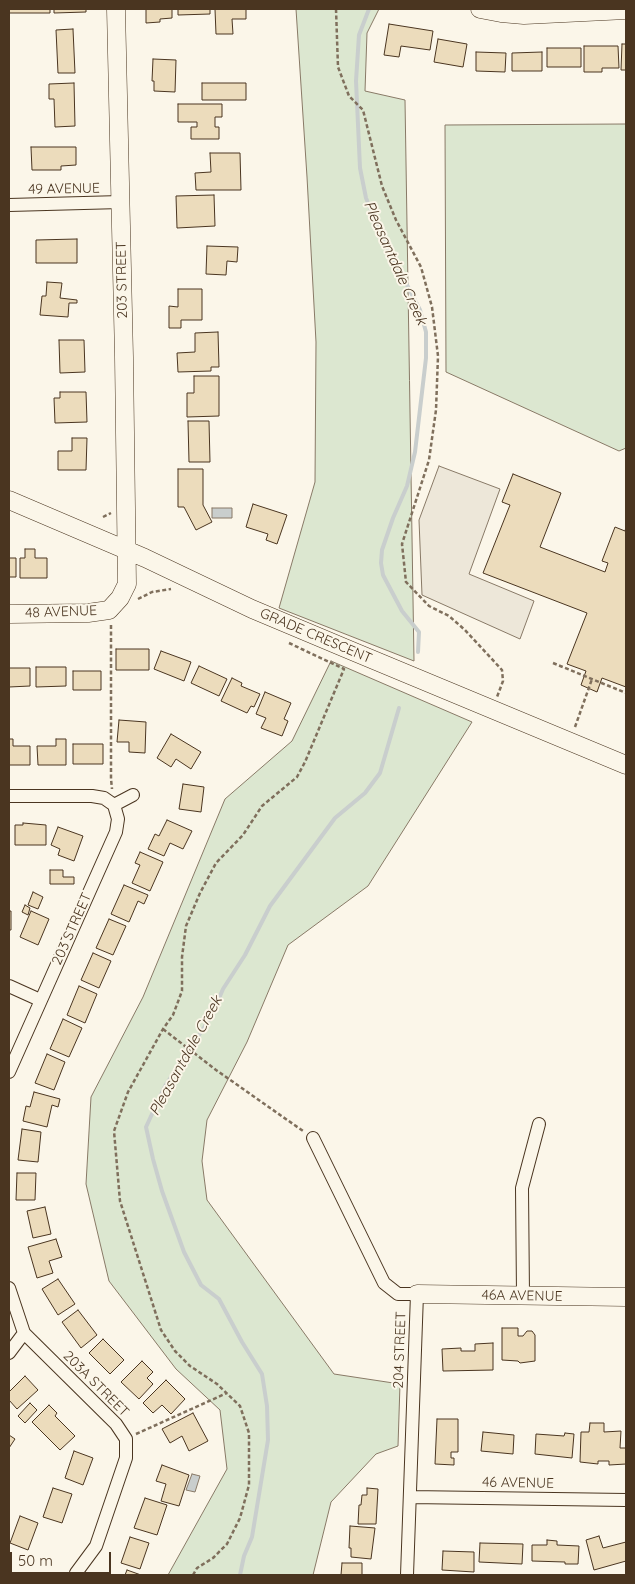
<!DOCTYPE html>
<html>
<head>
<meta charset="utf-8">
<style>
	body { margin:0 }
	#map { position:relative; width:635px; height:1584px; overflow:hidden; background:#fbf6e9; font-family:Quicksand,sans-serif }
	canvas { display:block }
	.frame { position:absolute; inset:0; border:10px solid #4a3520; pointer-events:none }
	.scale { position:absolute; left:10px; top:1552px; width:101px; height:22px; box-sizing:border-box; border:2px solid #4a3520; border-top:0; padding-left:6px; font-size:15px; line-height:18px; white-space:nowrap; color:#4a3520; -webkit-text-stroke:4px #fbf6e9; paint-order:stroke }
</style>
</head>
<body>
<div id="map">
<canvas width="635" height="1584"></canvas>
<div class="frame"></div>
<div class="scale">50 m</div>
</div>
<script>
const g = document.querySelector('canvas').getContext('2d');
g.lineJoin = 'round';
function fill(path, color) { g.fillStyle = color; g.fill(path, 'evenodd'); }
const toPath = rows => new Path2D(rows.map(r => 'M' + r).join(''));
function trace(path, color, width, dash) { g.strokeStyle = color; g.lineWidth = width; g.lineCap = dash ? 'butt' : 'round'; g.setLineDash(dash || []); g.stroke(path); }
function write(font, color, halo, rows, align = 'center') {
  g.font = font + ' Quicksand,sans-serif'; g.lineWidth = 4; g.setLineDash([]); g.textBaseline = 'middle'; g.strokeStyle = halo; g.fillStyle = color; for (const [text, x, y, turn = 0] of rows) {
    g.save(); g.translate(x, y); g.rotate((+turn || 0) * Math.PI / 180); g.textAlign = isNaN(turn) ? turn : align; if (halo) g.strokeText(text, 0, 0); g.fillText(text, 0, 0); g.restore();
  }
}
const green = toPath([
	[296,9,379,9,367,33,365,91,405,100,414,661,279,608,315,482,316,342,307,177,296,9],
	[626,124,626,448,619,451,446,372,445,125,626,124],
	[331,661,472,722,368,886,288,945,247,1042,207,1120,202,1161,207,1200,334,1374,400,1384,398,1446,376,1454,331,1502,313,1575,168,1575,227,1469,220,1410,176,1369,109,1281,86,1184,91,1097,143,997,225,799,292,741,331,661]
]);
fill(green, '#dce7d0');
trace(green, '#887966', 1);
const parking = toPath([
	[439,466,500,489,469,574,534,601,520,639,422,595,419,520,439,466]
]);
fill(parking, '#ede7d9');
trace(parking, '#887966', 1);
const water = toPath([
	[212,508,232,508,232,518,212,518,212,508],
	[192,1474,200,1476,195,1492,186,1490,192,1474]
]);
fill(water, '#c9cecd');
trace(water, '#887966', 1);
trace(toPath([
	[369,9,359,35,356,81,360,168,366,198,382,237,420,310,426,332,426,358,415,452,407,486,393,518,382,550,381,563,383,575,402,611,419,632,418,652],
	[240,1575,244,1556,252,1537,268,1440,267,1406,262,1374,242,1342,219,1299,201,1285,184,1252,162,1191,153,1159,146,1127,165,1086,211,1017,223,989,245,955,270,906,335,818,365,793,380,773,399,708]
]), '#c9cecd', 4);
const building = toPath([
	[9,9,50,9,50,13,9,13,9,9],
	[54,9,86,9,86,12,54,13,54,9],
	[146,9,172,9,172,18,160,19,160,22,146,23,146,9],
	[178,9,210,9,210,14,178,15,178,9],
	[215,9,246,9,246,19,232,19,233,34,216,34,215,9],
	[389,24,433,31,430,50,401,46,399,57,384,55,389,24],
	[73,29,75,73,58,73,56,30,73,29],
	[438,39,467,44,463,67,434,62,438,39],
	[622,44,626,44,626,70,621,70,622,44],
	[584,46,618,46,619,68,602,68,602,72,584,72,584,46],
	[547,48,581,48,581,67,547,67,547,48],
	[476,52,506,53,505,72,476,71,476,52],
	[542,52,542,71,512,71,512,53,542,52],
	[153,59,176,60,175,92,154,91,154,81,152,81,153,59],
	[74,83,75,126,55,127,54,99,49,99,49,84,74,83],
	[202,83,246,83,246,100,202,100,202,83],
	[178,104,222,104,222,117,215,117,215,127,219,127,219,139,191,139,191,127,197,127,197,122,178,122,178,104],
	[31,147,76,147,76,165,61,166,61,170,32,170,31,147],
	[210,153,240,153,241,190,196,190,195,173,211,172,210,153],
	[214,195,215,226,177,228,176,196,214,195],
	[77,239,77,263,36,263,36,240,77,239],
	[207,246,238,247,237,262,227,261,226,275,206,274,207,246],
	[47,282,62,283,60,298,77,300,77,303,69,303,68,317,40,315,42,296,46,296,47,282],
	[178,289,202,289,202,320,181,320,181,328,169,328,169,306,178,307,178,289],
	[218,332,219,367,211,367,211,371,178,372,177,353,195,352,195,333,218,332],
	[59,340,84,340,85,372,60,373,59,340],
	[194,376,219,376,219,416,187,417,187,393,194,393,194,376],
	[60,392,86,392,87,422,55,423,54,398,60,398,60,392],
	[188,421,209,421,210,462,189,462,188,421],
	[72,438,87,438,86,470,58,470,58,451,72,451,72,438],
	[178,469,203,469,203,505,212,522,196,530,184,507,178,507,178,469],
	[513,474,561,493,540,547,605,572,608,563,602,561,615,527,625,531,626,527,626,687,602,678,597,692,581,685,586,671,567,664,587,613,483,573,510,505,502,502,513,474],
	[253,504,287,515,277,544,266,540,268,534,246,527,253,504],
	[25,549,35,549,35,558,47,558,47,578,20,578,20,558,25,558,25,549],
	[9,558,16,558,16,577,9,577,9,558],
	[116,649,149,649,149,670,116,670,116,649],
	[161,651,191,662,184,681,154,669,161,651],
	[199,666,227,679,219,696,191,683,199,666],
	[36,667,66,667,66,686,36,687,36,667],
	[9,668,30,668,30,686,9,687,9,668],
	[73,671,101,671,101,690,73,690,73,671],
	[232,678,242,683,241,686,260,694,254,707,251,706,247,713,221,701,232,678],
	[265,692,291,703,284,719,288,721,282,736,261,728,266,718,256,714,265,692],
	[119,720,146,722,145,753,129,752,129,742,117,742,119,720],
	[171,734,201,752,191,769,176,759,171,767,157,758,171,734],
	[9,739,13,739,13,746,30,746,30,765,9,765,9,739],
	[56,739,66,739,66,765,38,765,37,746,56,746,56,739],
	[73,744,103,744,103,764,73,764,73,744],
	[183,784,204,787,201,812,179,809,183,784],
	[167,820,192,831,183,849,170,843,164,856,148,849,155,834,159,836,167,820],
	[23,823,46,825,46,845,15,845,15,825,23,825,23,823],
	[58,827,83,836,74,861,58,855,60,849,51,845,58,827],
	[140,852,163,862,150,891,132,883,140,865,135,863,140,852],
	[50,870,63,870,63,877,74,877,74,884,50,884,50,870],
	[124,885,148,895,144,904,138,901,129,922,111,914,124,885],
	[33,892,43,897,38,909,28,905,33,892],
	[25,905,30,908,28,915,22,912,25,905],
	[9,911,11,911,11,930,9,930,9,911],
	[31,911,49,919,38,945,20,937,31,911],
	[109,919,126,926,113,955,96,948,109,919],
	[93,953,111,961,99,988,81,980,93,953],
	[79,986,97,994,85,1023,67,1015,79,986],
	[63,1019,82,1028,69,1057,50,1049,63,1019],
	[47,1054,65,1062,54,1090,35,1083,47,1054],
	[34,1092,60,1099,58,1107,52,1105,47,1127,23,1121,26,1106,30,1107,34,1092],
	[22,1129,41,1132,38,1162,18,1160,22,1129],
	[17,1173,36,1173,35,1200,16,1200,17,1173],
	[45,1207,51,1234,33,1238,27,1211,45,1207],
	[56,1239,62,1257,49,1261,53,1273,37,1278,28,1247,56,1239],
	[58,1279,75,1304,58,1315,42,1289,58,1279],
	[78,1310,97,1335,81,1348,62,1322,78,1310],
	[502,1328,518,1328,518,1336,523,1336,527,1331,532,1331,535,1335,535,1361,520,1363,518,1361,502,1360,502,1328],
	[103,1339,124,1360,110,1374,89,1353,103,1339],
	[493,1343,493,1370,443,1371,442,1349,461,1348,461,1351,475,1351,475,1344,493,1343],
	[142,1361,153,1372,147,1378,153,1384,139,1399,121,1382,142,1361],
	[25,1376,38,1390,17,1409,9,1400,9,1392,25,1376],
	[166,1380,185,1399,171,1414,162,1405,153,1413,143,1403,166,1380],
	[30,1403,37,1410,25,1423,18,1416,30,1403],
	[49,1405,57,1413,55,1416,75,1436,60,1450,32,1422,49,1405],
	[193,1413,208,1441,189,1451,182,1436,170,1443,162,1429,193,1413],
	[437,1419,458,1419,458,1452,451,1452,451,1458,454,1458,454,1465,435,1464,437,1419],
	[590,1423,604,1423,604,1432,621,1431,620,1448,626,1448,626,1464,609,1465,609,1461,598,1461,598,1464,580,1462,581,1432,589,1432,590,1423],
	[483,1432,514,1435,513,1454,481,1451,483,1432],
	[565,1433,574,1434,572,1458,535,1454,536,1434,564,1436,565,1433],
	[9,1435,15,1439,9,1448,9,1435],
	[74,1451,93,1458,83,1485,65,1478,74,1451],
	[162,1465,189,1475,179,1506,161,1501,166,1484,156,1481,162,1465],
	[53,1488,72,1494,62,1523,43,1517,53,1488],
	[367,1488,378,1489,376,1524,358,1524,359,1505,361,1505,362,1495,367,1495,367,1488],
	[145,1498,167,1505,157,1535,134,1528,145,1498],
	[20,1516,38,1523,28,1550,10,1543,20,1516],
	[350,1526,375,1528,371,1559,351,1557,351,1548,349,1548,350,1526],
	[599,1536,603,1548,626,1542,626,1561,594,1570,586,1540,599,1536],
	[130,1537,149,1543,140,1569,121,1563,130,1537],
	[547,1540,557,1541,557,1545,579,1546,578,1564,565,1564,565,1562,532,1561,532,1545,547,1545,547,1540],
	[480,1543,523,1544,522,1564,479,1562,480,1543],
	[443,1551,474,1552,474,1572,442,1570,443,1551],
	[342,1563,362,1563,362,1575,365,1575,341,1575,342,1563],
	[127,1570,141,1575,125,1575,127,1570]
]);
fill(building, '#ecdcbc');
trace(building, '#4a3520', 1);
const street = toPath([
	[9,205,121,202],
	[9,796,92,796,104,798,114,805],
	[114,805,133,795],
	[9,986,40,1000],
	[9,1072,116,832,118,819,114,805],
	[313,1138,384,1283,398,1294,417,1294,407,1575],
	[9,1288,24,1333,116,1424,126,1439,126,1458,96,1546,76,1573],
	[523,1295,522,1188,539,1124],
	[9,1353,24,1333],
	[410,1497,626,1500]
]);
const secondary = toPath([
	[480,9,501,13,524,15,626,10],
	[9,500,145,558,252,609,352,651,626,765],
	[9,614,88,613,109,610,120,598,127,584,124,357,116,9],
	[417,1294,626,1297]
]);
trace(street, '#4a3520', 14);
trace(secondary, '#4a3520', 19);
trace(toPath([
	[336,9,338,67,349,96,363,110,382,186,396,220,421,267,432,307,438,356,436,410,429,460,402,544,406,582,429,606,449,616,465,630,502,670,503,681,497,697],
	[103,517,111,513],
	[138,599,152,592,171,589],
	[111,625,111,779,112,789],
	[553,663,626,693],
	[575,727,592,679],
	[163,1029,216,1070,303,1131],
	[136,1434,227,1393],
	[193,1575,197,1568,213,1558,227,1544,240,1518,249,1485,249,1433,240,1406,217,1384,190,1366,175,1351,161,1330,120,1201,114,1131,128,1092,163,1029,173,1015,182,991,182,957,186,926,200,893,216,863,243,835,262,806,297,777,305,762,344,669,289,643]
]), '#7f6f5c', 2.5, [4, 2.5]);
trace(street, '#fbf6e9', 12);
trace(secondary, '#fbf6e9', 18);
write('14px', '#4a3520', '#fbf6e9', [
	["49 AVENUE",64,189,-1],
	["203 STREET",122,280,-91],
	["48 AVENUE",61,612,-2],
	["GRADE CRESCENT",316,636,23],
	["203 STREET",72,929,-66],
	["46A AVENUE",522,1296,1],
	["204 STREET",400,1350,-88],
	["203A STREET",96,1384,45],
	["46 AVENUE",518,1483,1]
]);
write('italic 15px', '#4a3520', '#fbf6e9', [
	["Pleasantdale Creek",395,263,66],
	["Pleasantdale Creek",186,1056,-61]
]);
</script>
</body>
</html>
